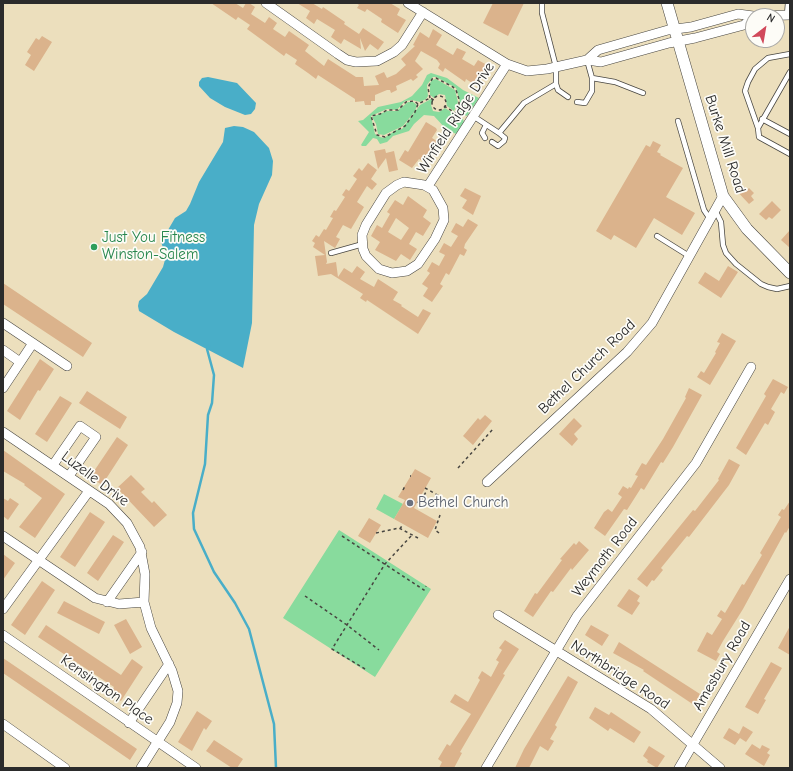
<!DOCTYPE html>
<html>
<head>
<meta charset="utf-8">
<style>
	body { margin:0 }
	#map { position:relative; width:793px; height:771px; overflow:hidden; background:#ecdfbd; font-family:"Comic Neue",sans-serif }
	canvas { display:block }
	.frame { position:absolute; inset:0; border:4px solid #2b2b2b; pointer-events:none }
	.north { position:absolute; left:745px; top:8px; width:40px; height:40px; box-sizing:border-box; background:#fdfcf7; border:1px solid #a9a8a5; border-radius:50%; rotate:31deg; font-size:11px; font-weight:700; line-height:16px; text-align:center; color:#2b2b2b }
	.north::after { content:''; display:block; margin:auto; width:14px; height:18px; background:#d1495b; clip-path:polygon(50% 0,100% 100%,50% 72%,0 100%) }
</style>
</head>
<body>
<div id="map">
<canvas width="793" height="771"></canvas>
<div class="frame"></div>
<div class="north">N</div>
</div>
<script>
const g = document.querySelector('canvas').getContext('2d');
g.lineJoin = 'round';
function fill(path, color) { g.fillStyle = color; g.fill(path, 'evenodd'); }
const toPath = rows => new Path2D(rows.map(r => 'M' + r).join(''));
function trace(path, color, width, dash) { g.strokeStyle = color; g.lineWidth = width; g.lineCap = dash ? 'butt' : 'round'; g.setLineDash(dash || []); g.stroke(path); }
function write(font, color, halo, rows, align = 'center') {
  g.font = font + ' "Comic Neue",sans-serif'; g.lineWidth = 3.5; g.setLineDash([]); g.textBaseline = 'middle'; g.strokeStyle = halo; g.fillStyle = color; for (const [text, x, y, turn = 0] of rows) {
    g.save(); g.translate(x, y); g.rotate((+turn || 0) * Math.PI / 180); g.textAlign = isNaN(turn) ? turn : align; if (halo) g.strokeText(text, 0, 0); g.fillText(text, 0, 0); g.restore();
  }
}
fill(toPath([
	[431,73,447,78,463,90,479,98,467,116,457,112,460,102,456,88,436,77,433,77,427,85,428,96,426,99,420,102,412,100,405,101,397,110,387,109,371,116,375,134,380,137,384,138,396,130,402,129,420,105,431,99,433,100,431,105,433,111,439,112,445,108,463,119,464,122,456,134,445,128,434,116,424,115,414,124,409,131,393,136,387,142,380,144,377,139,373,138,366,146,362,146,361,145,369,132,358,121,363,120,378,107,401,102,412,96,422,85,427,75],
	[436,79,455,90,458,102,454,111,447,106,445,95,439,94,434,98,430,95,430,83,432,80],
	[408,102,413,102,417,105,415,111,403,126,384,135,378,134,376,124,372,117,387,111,397,111],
	[384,494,403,504,394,519,376,509],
	[339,530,431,589,375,677,283,618]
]), '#88db9d');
fill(toPath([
	[208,77,237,83,256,103,255,109,251,114,245,115,225,107,210,98,199,86,199,82,202,78],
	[234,126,243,127,254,132,269,148,273,161,272,175,259,204,254,225,252,323,243,368,174,332,139,311,138,306,139,301,147,294,163,267,166,256,161,242,175,218,186,211,190,204,199,182,223,142,225,128]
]), '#49aec8');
trace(toPath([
	[209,346,207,349,214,375,212,403,208,415,205,464,193,513,194,529,214,572,235,603,249,629,274,724,276,768]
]), '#49aec8', 2.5);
fill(toPath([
	[211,3,235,3,243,8,246,3,249,3,255,7,251,14,265,23,269,17,277,23,273,29,285,37,289,31,309,45,305,51,324,66,328,59,356,77,363,77,364,86,379,85,375,76,384,72,387,78,396,74,406,65,401,59,415,46,413,45,420,32,429,38,433,29,442,35,436,45,453,55,457,48,466,52,462,59,474,66,478,60,487,65,475,85,466,79,465,82,445,68,443,72,438,68,440,64,437,60,421,51,415,61,423,69,416,75,418,77,413,81,411,79,396,86,397,90,391,93,390,90,387,90,375,95,375,101,371,101,371,105,365,105,364,101,355,102,355,99,318,75,316,79,308,73,295,64,297,60,286,53,284,56,247,29,250,25,238,17,236,20],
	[297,3,312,3,322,9,323,7,345,22,344,24,359,34,363,28,384,42,378,50,370,44,365,51,360,38,361,49,344,39,341,44,331,37,335,30,317,19,314,24,306,18,310,11],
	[356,3,390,3,400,9,397,15,406,20,398,33,381,22,382,19,367,9,365,12,357,8,359,5],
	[493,3,524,3,508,36,483,23],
	[42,36,52,42,34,71,25,65,31,55,27,52,36,38,39,40],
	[426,122,436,128,437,130,432,138,440,143,426,163,419,159,412,168,399,160,405,150,408,152],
	[653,141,661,145,657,152,661,154,660,155,683,168,666,197,695,213,682,235,654,218,636,248,614,235,611,240,596,231,646,145,650,147],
	[385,149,386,153,394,151,398,170,389,172,386,158,378,169,374,151],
	[368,163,377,170,371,179,377,184,372,190,367,186,357,202,364,207,351,229,343,225,336,237,340,239,335,248,324,241,327,262,326,264,336,262,338,277,344,268,352,273,357,266,365,272,360,279,374,287,378,279,398,292,393,300,402,305,401,306,418,317,423,309,431,313,418,334,367,300,366,302,360,298,363,294,331,274,318,276,315,256,325,255,313,247,315,243,312,241,316,235,319,237,324,229,326,230,333,218,330,217,334,210,336,211,345,197,342,195,346,189,349,191,357,179,353,176,359,168,362,171],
	[739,183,747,190,749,188,754,193,751,196,754,200,749,204,734,188],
	[465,188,481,196,473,215,462,208,467,200,460,196],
	[408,196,427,210,423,217,431,223,423,236,416,232,409,244,417,249,410,260,401,254,396,261,375,250,380,242,371,236,377,225,382,228,390,214,387,212,395,200,403,205],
	[396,218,409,228,401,240,388,232],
	[772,201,781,210,772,219,769,217,766,220,759,214],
	[468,219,478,225,465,244,464,248,467,250,464,256,460,254,449,275,446,273,440,284,443,286,432,302,423,296,428,288,422,284,430,273,427,271,432,262,439,266,445,255,439,252,444,243,451,247,458,236,451,232,456,223,463,227],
	[790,230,790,248,781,240],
	[728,266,738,272,721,298,698,283,705,272,719,281],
	[3,283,92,343,83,357,3,304],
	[722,333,736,341,710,385,697,377,701,371,704,373,716,353,715,352,720,343,717,342],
	[40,359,54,369,40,391,38,390,20,420,7,411],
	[773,379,788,387,784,394,781,392,771,409,775,412,768,425,765,423,746,455,736,448,766,396,764,394],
	[689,388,702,395,673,447,663,463,661,462,644,490,641,488,627,510,624,509,605,536,594,528,604,512,608,509,612,512,622,497,618,494,623,486,628,489,629,487,631,488,638,476,635,475,642,463,646,465,663,439,686,398,685,397],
	[87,391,127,417,120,429,79,403],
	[60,396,72,403,47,442,35,434],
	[485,415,492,421,473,445,463,436,478,418,480,420],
	[574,418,582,426,574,434,578,439,572,446,559,434],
	[117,437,128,445,102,485,90,477],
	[3,450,65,494,35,538,19,527,42,498,24,485,25,484,3,471],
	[729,459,740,465,729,485,689,537,687,536,661,568,663,570,654,581,652,580,647,587,637,579,693,510,695,511,719,480,718,479],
	[415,469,431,478,414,508,437,521,428,538,394,519,405,500,398,497],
	[131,475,145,489,141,492,152,503,154,501,167,515,154,527,117,488],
	[3,498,8,501,10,498,19,504,8,520,3,516],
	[790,501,790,526,786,533,785,532,743,609,723,641,717,652,720,654,716,661,697,651,707,632,712,635,722,619,717,616,721,610,725,613,742,584,744,585,762,555,760,553,781,517,778,515,782,509,784,510],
	[90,512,105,522,75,567,60,557],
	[369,518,381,525,370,543,358,536],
	[113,535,124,542,98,581,87,573],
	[579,541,589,550,572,570,571,568,553,592,551,591,533,617,524,611,535,593,537,594,562,560,560,559,574,543,576,545],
	[3,554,15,563,3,580],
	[42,581,55,590,25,635,11,625],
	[629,589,640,596,637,601,640,603,632,615,617,606],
	[64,601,105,622,99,634,57,613],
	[126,619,142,647,130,654,114,625],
	[46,625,121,675,132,659,143,667,121,701,110,694,114,687,38,637],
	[591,625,609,635,602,646,585,635],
	[790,626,790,655,778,648],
	[505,640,519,649,503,674,505,675,460,752,462,753,454,768,439,768,442,762,438,759,447,744,450,746,471,714,450,702,455,694,468,702,480,680,478,678,482,671,491,677,499,662,496,660,502,650,499,648],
	[619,642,700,694,694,705,643,671,644,670,613,653],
	[3,658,137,749,130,760,3,673],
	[771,662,782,668,764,699,766,700,758,714,745,707],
	[568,676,578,682,555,725,557,727,550,739,554,741,548,751,540,746,529,768,515,768,524,749],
	[595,707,609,715,611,712,641,732,634,743,610,728,608,731,589,718],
	[197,711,212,721,206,730,204,728,192,751,178,742],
	[743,726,753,732,746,742,740,738,735,745,723,738,729,728,739,734],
	[214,740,243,759,237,768,232,768,206,751],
	[752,744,760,749,762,745,770,749,767,753,770,755,764,766,745,754],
	[649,746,665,756,657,768,647,762,648,760,643,756]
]), '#dbb38c');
const service = toPath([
	[787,15,788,3],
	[790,54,768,58,755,69,748,82,745,91,758,128,790,72],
	[592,78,615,82,643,93],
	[556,84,558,90,568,97],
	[577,102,585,103,592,91,592,78,587,60],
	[473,116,499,133,524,103,556,84,556,67,542,13,542,3],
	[762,119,790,134],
	[678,121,704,210,710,219],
	[758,128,759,137,790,154],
	[485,138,482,133,486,125],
	[492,142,498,146,504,141,505,138,499,133],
	[715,210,721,222,723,245,726,253,736,264,761,284,768,287,777,289,790,286],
	[657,236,689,256],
	[331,253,363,244]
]);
const minor = toPath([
	[266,3,338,54,347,60,356,62,377,61,394,52,402,45,423,12],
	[408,3,507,64,527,71,547,69,587,60,598,50,668,30,691,27,738,14,753,16],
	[758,16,790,15],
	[587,60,601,62,669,43,695,38,744,25,753,17],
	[404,182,424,185,433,190,443,208,444,220,435,239,418,264,407,271,392,273,379,269,366,256,363,249,362,235,366,225,386,193,397,185,404,182],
	[428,186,507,64],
	[3,323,67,366],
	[3,350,20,362],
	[3,388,33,343],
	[3,432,109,504,127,523,140,547,145,574,144,602,151,628,172,671,178,691,177,703,170,722,141,768],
	[53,465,80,426,96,437,69,476],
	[487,482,627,352,652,323,723,196],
	[3,536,95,598,119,604,144,602],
	[107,602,142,552],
	[3,609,89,491],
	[498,615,651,709,720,768],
	[3,635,196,768],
	[129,723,169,664],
	[3,724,65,768],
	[486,768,577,616,696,463,751,367],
	[679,768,790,579]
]);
const tertiary = toPath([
	[667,3,723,196,747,229,790,273]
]);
trace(service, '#484641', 6);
trace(minor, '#484641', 10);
trace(tertiary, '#484641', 12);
trace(toPath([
	'432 103a7 7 0 1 1 14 0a7 7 0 1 1-14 0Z',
	[430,98,428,88,432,79,436,78,453,87,456,90,459,99,459,106,455,112],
	[418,104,414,101,406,102,398,110,387,110,380,114,371,116,377,135,385,137,405,126,415,112,418,104,430,98,434,100],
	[444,106,462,117],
	[458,468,494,428],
	[410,476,411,476],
	[425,488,441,497],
	[403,490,405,486],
	[417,502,420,503,427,490],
	[400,529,403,524],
	[376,533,399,528,418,538],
	[439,533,435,530,440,515],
	[342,536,424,590,426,586],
	[305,596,347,625,379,650],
	[365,669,332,649,385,564,412,535]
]), '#484641', 1.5, [3, 3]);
trace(service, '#fff', 4.5);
trace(minor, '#fff', 9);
trace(tertiary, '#fff', 11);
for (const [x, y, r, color] of [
	[94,247,4,"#2e9e5b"],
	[410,503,4,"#6b7280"]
]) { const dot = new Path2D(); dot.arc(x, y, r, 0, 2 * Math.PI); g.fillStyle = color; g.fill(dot); trace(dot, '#fdfcf7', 1.5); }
write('15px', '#2b2b2b', '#fdfcf7', [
	["Winfield Ridge Drive",456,118,-57],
	["Burke Mill Road",725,144,72],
	["Bethel Church Road",587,367,-44],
	["Luzelle Drive",95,479,37],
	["Weymoth Road",605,557,-52],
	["Amesbury Road",722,666,-60],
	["Northbridge Road",620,675,33],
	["Kensington Place",107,690,35]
]);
write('15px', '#27864d', '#fdfcf7', [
	["Just You Fitness",102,238],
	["Winston-Salem",102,255]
], 'left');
write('15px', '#5b616d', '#fdfcf7', [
	["Bethel Church",418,503]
], 'left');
</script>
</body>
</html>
